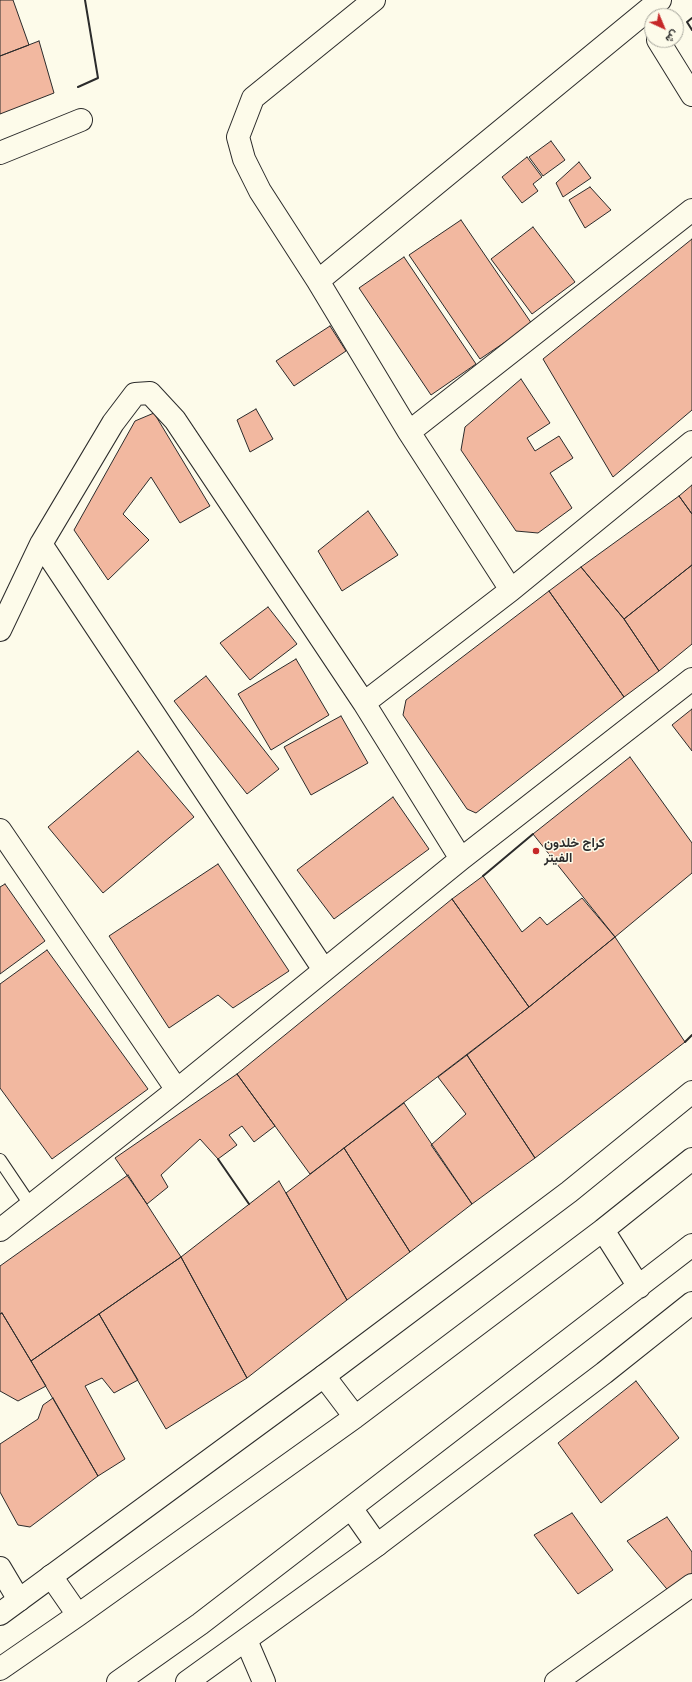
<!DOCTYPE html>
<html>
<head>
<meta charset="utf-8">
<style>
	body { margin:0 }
	#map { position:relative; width:692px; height:1682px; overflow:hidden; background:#fdfbea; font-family:"Varela Round",Vazirmatn,sans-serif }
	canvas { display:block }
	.north { position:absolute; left:644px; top:8px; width:40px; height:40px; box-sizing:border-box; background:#fdfbea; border:1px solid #a9a89e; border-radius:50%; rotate:136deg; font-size:11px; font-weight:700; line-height:16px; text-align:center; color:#2b2b2b }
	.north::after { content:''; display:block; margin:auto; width:14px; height:18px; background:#c62828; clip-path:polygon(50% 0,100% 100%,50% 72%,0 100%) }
</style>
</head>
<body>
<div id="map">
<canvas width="692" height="1682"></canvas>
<div class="north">ش</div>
</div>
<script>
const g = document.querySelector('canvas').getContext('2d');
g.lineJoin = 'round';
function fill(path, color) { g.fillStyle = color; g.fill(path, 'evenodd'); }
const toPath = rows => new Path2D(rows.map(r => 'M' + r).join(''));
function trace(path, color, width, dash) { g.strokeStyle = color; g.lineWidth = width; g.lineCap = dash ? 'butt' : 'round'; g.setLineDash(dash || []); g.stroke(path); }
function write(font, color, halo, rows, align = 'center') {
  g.font = font + ' "Varela Round",Vazirmatn,sans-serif'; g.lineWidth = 3; g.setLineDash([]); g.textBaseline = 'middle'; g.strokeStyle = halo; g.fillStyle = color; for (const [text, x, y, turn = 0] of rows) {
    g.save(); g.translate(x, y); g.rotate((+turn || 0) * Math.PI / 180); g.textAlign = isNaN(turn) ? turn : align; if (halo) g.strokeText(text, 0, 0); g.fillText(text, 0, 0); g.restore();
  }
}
const building = toPath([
	[0,0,13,0,29,45,0,56,0,0],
	[39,41,54,93,0,114,0,56,39,41],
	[551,141,565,160,543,176,529,157,551,141],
	[527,157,542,177,533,184,538,191,522,203,502,177,527,157],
	[579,162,591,178,563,197,556,183,579,162],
	[590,187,611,210,585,228,569,200,590,187],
	[461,220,532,324,480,359,409,255,461,220],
	[533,227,575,282,532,314,491,259,533,227],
	[692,239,692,410,613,477,543,359,692,239],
	[404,257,476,364,431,395,359,288,404,257],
	[330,326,346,351,294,386,276,361,330,326],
	[521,379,550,423,527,438,535,451,559,436,573,458,550,473,572,508,538,533,516,531,461,450,465,427,521,379],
	[256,409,273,439,250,452,237,420,256,409],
	[154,413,210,506,180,523,151,477,123,514,149,540,108,580,74,530,135,421,154,413],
	[692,485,692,514,679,496,692,485],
	[679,496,692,514,692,565,624,619,581,567,679,496],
	[368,511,398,555,342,591,318,551,368,511],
	[692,565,692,644,659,671,624,619,692,565],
	[581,567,624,619,659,671,624,697,549,591,581,567],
	[549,591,624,697,476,813,467,809,403,715,406,700,549,591],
	[268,607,297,644,250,680,220,643,268,607],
	[296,659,329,715,271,750,238,694,296,659],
	[206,676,279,769,247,794,174,701,206,676],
	[692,709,692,751,672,725,692,709],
	[341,716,368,763,311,795,284,747,341,716],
	[138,751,194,817,103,893,48,827,138,751],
	[630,757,692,843,692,873,615,937,533,834,630,757],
	[393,797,429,849,334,919,297,870,393,797],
	[218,864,289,971,233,1008,218,995,169,1028,109,936,218,864],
	[483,876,522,932,540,917,547,925,582,898,615,937,529,1007,452,899,483,876],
	[5,884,45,941,0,974,0,887,5,884],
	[452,899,529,1007,310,1174,237,1074,452,899],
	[615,937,685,1042,535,1158,467,1055,529,1007,615,937],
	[47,950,148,1089,52,1159,0,1088,0,984,47,950],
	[467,1055,535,1158,472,1204,431,1145,466,1114,438,1077,467,1055],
	[237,1074,275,1126,254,1142,242,1126,229,1135,237,1145,218,1159,200,1139,161,1175,168,1187,147,1204,115,1158,237,1074],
	[404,1103,472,1204,410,1252,344,1148,404,1103],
	[344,1148,410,1252,347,1300,286,1193,344,1148],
	[128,1175,181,1257,31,1361,2,1313,0,1314,0,1266,128,1175],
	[279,1181,347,1300,247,1378,181,1257,279,1181],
	[181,1257,247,1378,166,1429,99,1314,181,1257],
	[2,1313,46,1386,18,1401,0,1391,0,1314,2,1313],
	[99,1314,138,1380,114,1393,102,1378,85,1386,125,1459,98,1476,31,1361,99,1314],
	[636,1381,679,1438,601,1503,558,1443,636,1381],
	[53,1398,98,1476,30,1527,18,1525,0,1492,0,1444,38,1419,43,1405,53,1398],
	[572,1513,613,1570,578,1594,534,1535,572,1513],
	[667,1517,692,1552,692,1577,671,1594,627,1541,667,1517]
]);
fill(building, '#f2b8a0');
trace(building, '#2b2b2b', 1);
const lane = toPath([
	[0,1160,31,1206]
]);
const street = toPath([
	[374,0,253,98,238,137,244,159,260,191,318,281,409,432,511,590],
	[658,40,692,95],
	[0,153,81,120],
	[318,281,660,0],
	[409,432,692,210],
	[41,544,324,970],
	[0,630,41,544,113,423,135,394,150,393,175,420,364,703,461,859],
	[364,703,511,590,692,442],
	[0,830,177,1090],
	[0,1230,177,1090,461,859,692,679],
	[246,1640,264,1682],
	[556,1682,692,1585]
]);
const secondary = toPath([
	[0,1614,324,1376,569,1192,692,1092],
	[187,1682,377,1545,604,1373,692,1303]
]);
const primary = toPath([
	[0,1568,19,1600]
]);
const highway = toPath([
	[603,1230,639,1287],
	[324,1376,355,1417],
	[351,1508,377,1545],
	[51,1576,78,1615],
	[0,1669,78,1615,355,1417,603,1230,692,1159],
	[118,1682,200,1624,692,1245]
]);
trace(lane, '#2b2b2b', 14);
trace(street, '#2b2b2b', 24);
trace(secondary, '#2b2b2b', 24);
trace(primary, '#2b2b2b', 24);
trace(highway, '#2b2b2b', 24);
trace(lane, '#fdfbea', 12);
trace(street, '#fdfbea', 22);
trace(secondary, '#fdfbea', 22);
trace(primary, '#fdfbea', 22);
trace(highway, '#fdfbea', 22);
trace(toPath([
	[692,18,687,22,692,30],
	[78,87,98,78,85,0],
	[483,876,533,834],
	[685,1042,692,1035],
	[218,1159,249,1204]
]), '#2b2b2b', 2);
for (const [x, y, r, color] of [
	[536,851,4,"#c62828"]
]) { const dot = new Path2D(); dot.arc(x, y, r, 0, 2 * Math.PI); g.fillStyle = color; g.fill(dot); trace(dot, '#fdfbea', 1.5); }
write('bold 13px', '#2b2b2b', '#fdfbea', [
	["كراج خلدون",544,844],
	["الفيتر",544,859]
], 'left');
</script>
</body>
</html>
